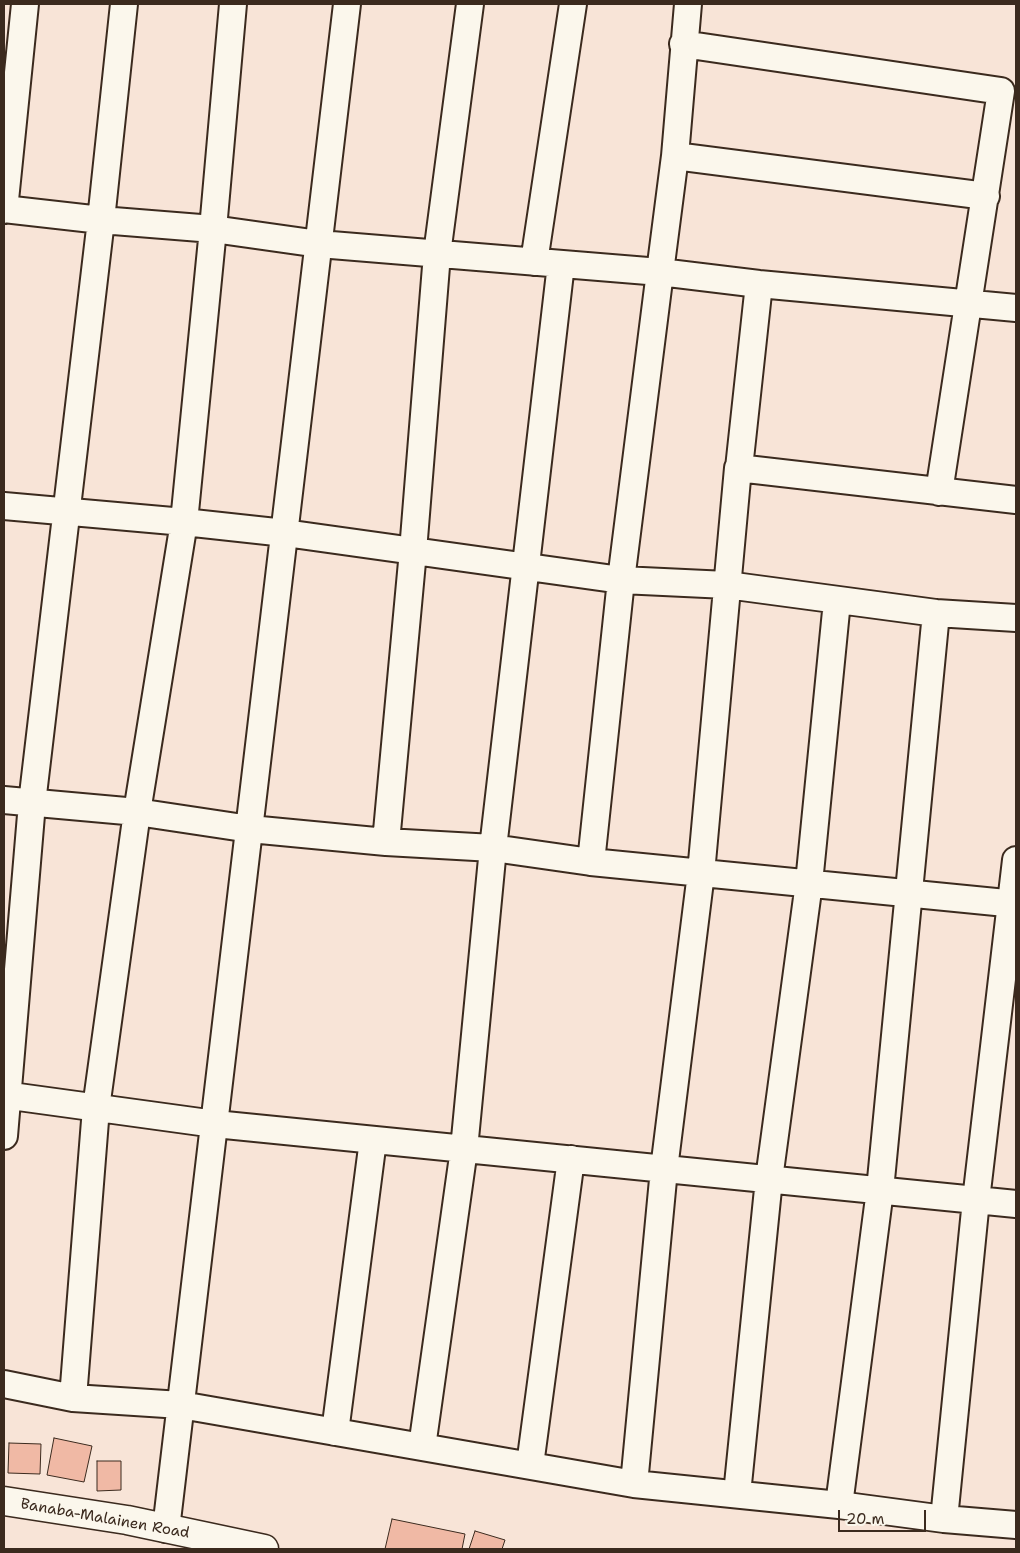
<!DOCTYPE html>
<html>
<head>
<meta charset="utf-8">
<style>
	body { margin:0 }
	#map { position:relative; width:1020px; height:1553px; overflow:hidden; background:#f8e4d7; font-family:"Shantell Sans",sans-serif }
	canvas { display:block }
	.frame { position:absolute; inset:0; border:5px solid #3b2a1e; pointer-events:none }
	.scale { position:absolute; left:838px; top:1510px; width:88px; height:22px; box-sizing:border-box; border:2px solid #3b2a1e; border-top:0; padding-left:6px; font-size:15px; line-height:18px; white-space:nowrap; color:#3b2a1e; -webkit-text-stroke:4px #fbf7ec; paint-order:stroke }
</style>
</head>
<body>
<div id="map">
<canvas width="1020" height="1553"></canvas>
<div class="frame"></div>
<div class="scale">20 m</div>
</div>
<script>
const g = document.querySelector('canvas').getContext('2d');
g.lineJoin = 'round';
function fill(path, color) { g.fillStyle = color; g.fill(path, 'evenodd'); }
const toPath = rows => new Path2D(rows.map(r => 'M' + r).join(''));
function trace(path, color, width, dash) { g.strokeStyle = color; g.lineWidth = width; g.lineCap = dash ? 'butt' : 'round'; g.setLineDash(dash || []); g.stroke(path); }
function write(font, color, halo, rows, align = 'center') {
  g.font = font + ' "Shantell Sans",sans-serif'; g.lineWidth = 5; g.setLineDash([]); g.textBaseline = 'middle'; g.strokeStyle = halo; g.fillStyle = color; for (const [text, x, y, turn = 0] of rows) {
    g.save(); g.translate(x, y); g.rotate((+turn || 0) * Math.PI / 180); g.textAlign = isNaN(turn) ? turn : align; if (halo) g.strokeText(text, 0, 0); g.fillText(text, 0, 0); g.restore();
  }
}
const building = toPath([
	[54,1438,92,1446,84,1482,47,1475,54,1438],
	[9,1443,41,1444,40,1474,8,1473,9,1443],
	[97,1461,121,1461,121,1490,97,1491,97,1461],
	[392,1519,465,1534,462,1549,385,1549,392,1519],
	[475,1531,505,1540,502,1549,469,1549,475,1531]
]);
fill(building, '#f0b9a5');
trace(building, '#3b2a1e', 1);
const minor = toPath([
	[688,4,675,156,660,272,759,284,1016,308],
	[683,44,1001,91,939,492],
	[675,156,986,196],
	[4,209,101,220,213,229,319,244,660,272,621,580,591,862],
	[4,210,25,4],
	[534,262,573,4],
	[739,468,759,284],
	[4,506,184,522,285,533,621,580,727,585,936,613,1016,618],
	[4,800,137,812,250,829,386,842,493,848,591,862,1016,904],
	[386,842,413,551,437,254,470,4],
	[4,1095,215,1124,1016,1204],
	[4,1136,32,803,101,220,124,4],
	[4,1384,73,1398,181,1405,634,1484,839,1505,944,1519,1016,1525],
	[73,1398,96,1108,137,812,184,522,213,229,233,4],
	[335,1432,373,1140],
	[422,1447,464,1149,493,848,561,264],
	[530,1465,571,1159],
	[634,1484,664,1169,701,873,738,468,1016,500],
	[737,1494,769,1179,809,883,837,601],
	[839,1505,880,1190,936,613],
	[944,1519,976,1200,1016,860],
	[166,1529,347,4]
]);
const tertiary = toPath([
	[4,1501,127,1520,264,1549]
]);
trace(minor, '#3b2a1e', 30);
trace(tertiary, '#3b2a1e', 31);
trace(minor, '#fbf7ec', 26);
trace(tertiary, '#fbf7ec', 28);
write('15px', '#3b2a1e', '#fbf7ec', [
	["Banaba-Malainen Road",105,1519,10]
]);
</script>
</body>
</html>
